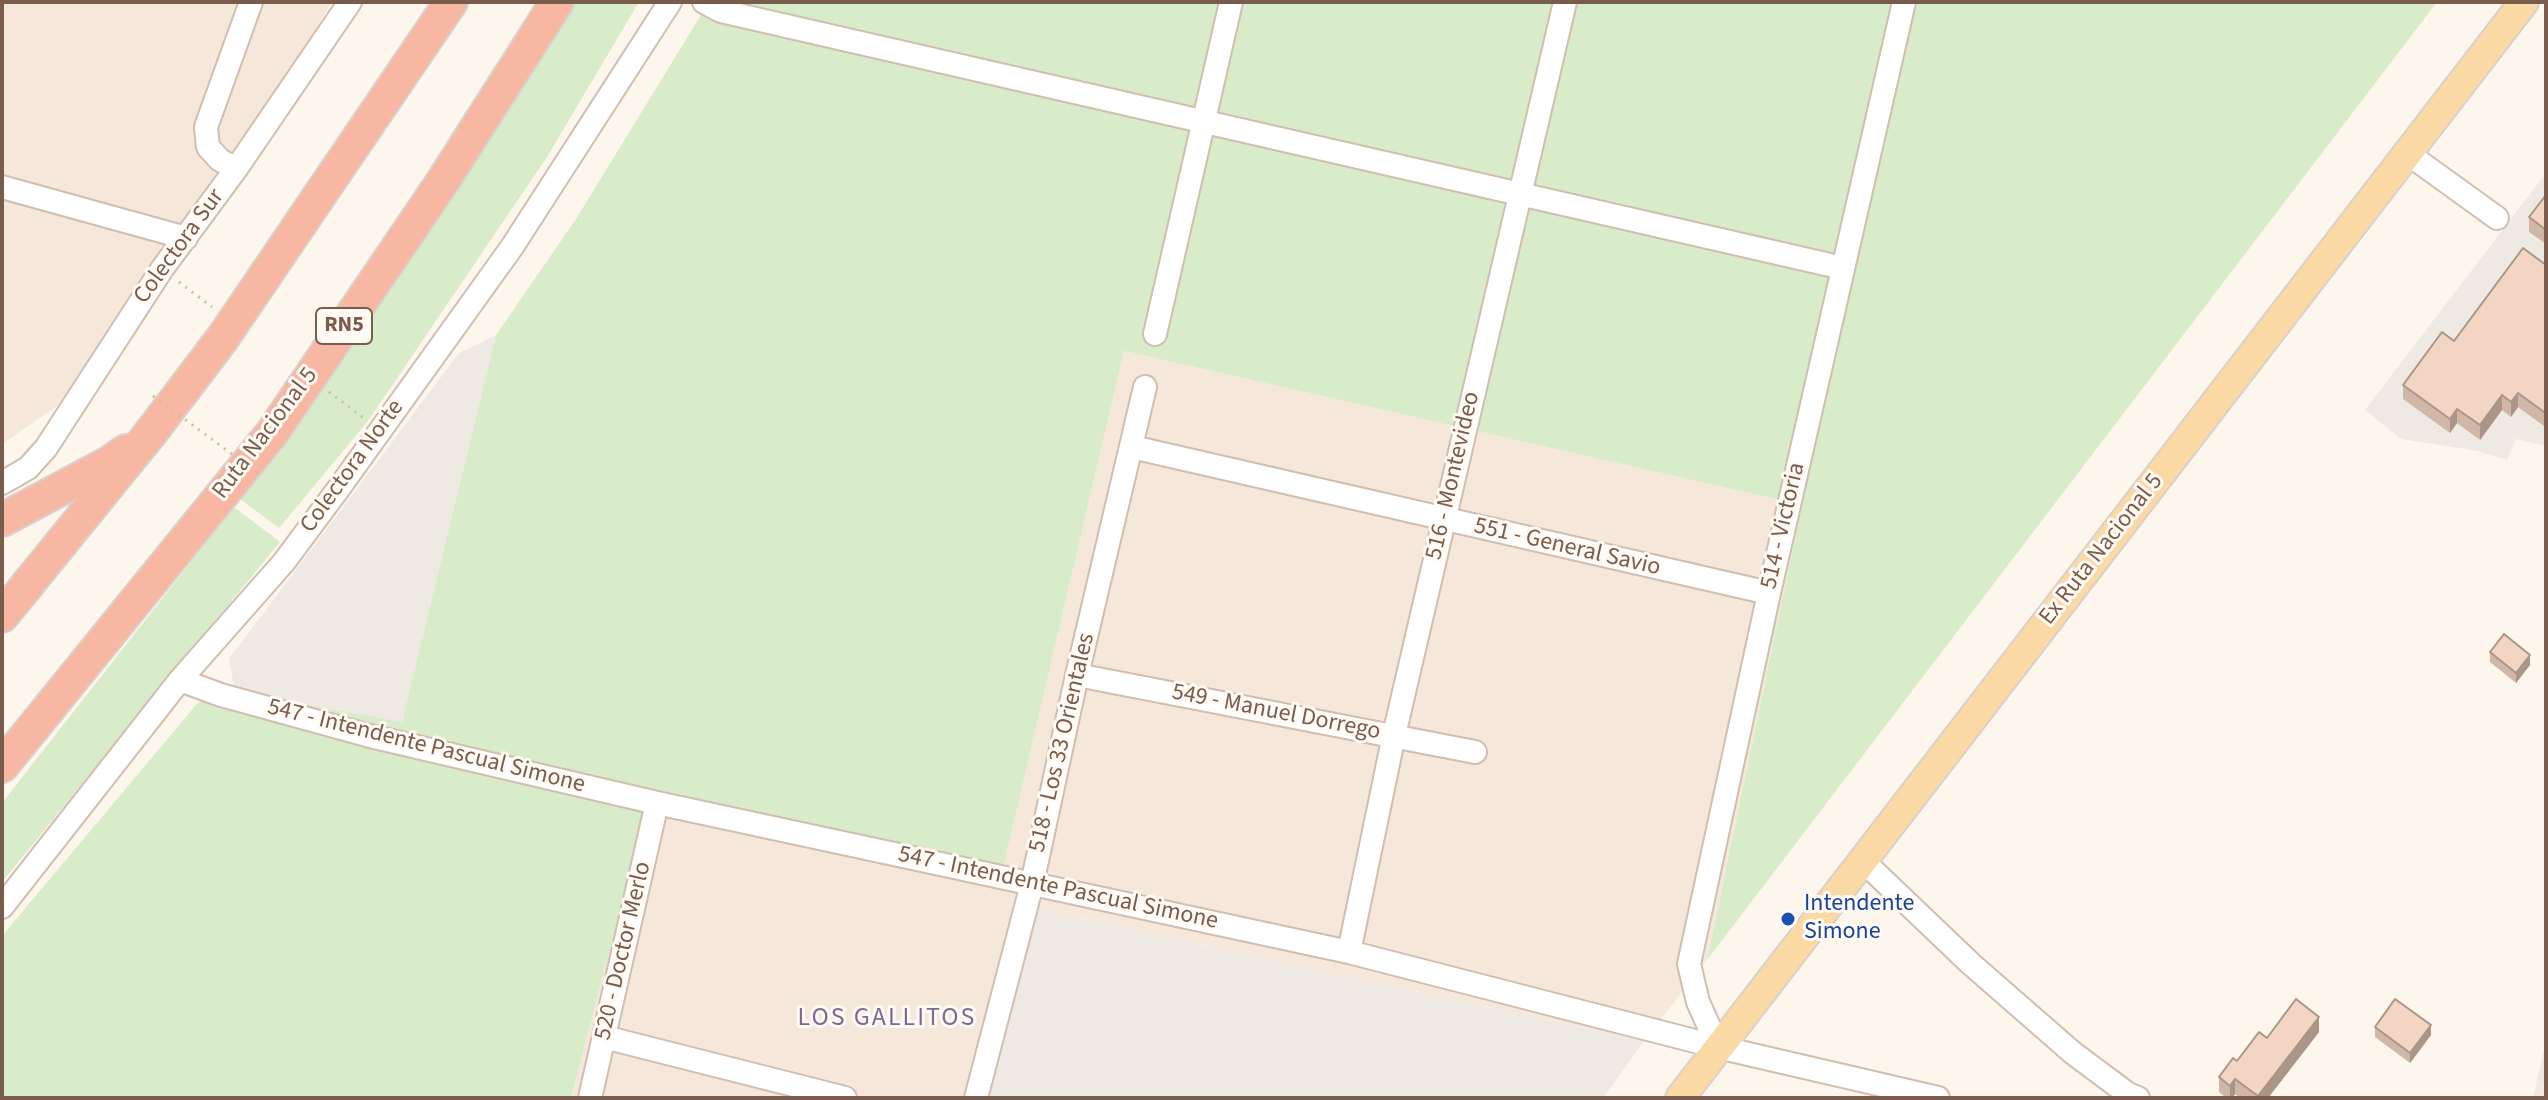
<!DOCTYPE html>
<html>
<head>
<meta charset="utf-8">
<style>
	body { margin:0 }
	#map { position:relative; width:2548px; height:1100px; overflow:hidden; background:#fdf6ec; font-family:"Source Sans 3",sans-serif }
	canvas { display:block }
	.frame { position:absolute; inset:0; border:4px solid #7a5c4d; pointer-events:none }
</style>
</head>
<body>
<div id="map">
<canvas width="2548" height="1100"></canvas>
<div class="frame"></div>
</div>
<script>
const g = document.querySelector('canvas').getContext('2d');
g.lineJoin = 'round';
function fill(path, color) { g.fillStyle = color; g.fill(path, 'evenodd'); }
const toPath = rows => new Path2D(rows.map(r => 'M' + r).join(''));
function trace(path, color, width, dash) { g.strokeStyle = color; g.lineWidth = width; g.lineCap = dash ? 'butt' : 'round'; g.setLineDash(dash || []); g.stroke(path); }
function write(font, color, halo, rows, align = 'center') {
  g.font = font + ' "Source Sans 3",sans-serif'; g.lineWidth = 6; g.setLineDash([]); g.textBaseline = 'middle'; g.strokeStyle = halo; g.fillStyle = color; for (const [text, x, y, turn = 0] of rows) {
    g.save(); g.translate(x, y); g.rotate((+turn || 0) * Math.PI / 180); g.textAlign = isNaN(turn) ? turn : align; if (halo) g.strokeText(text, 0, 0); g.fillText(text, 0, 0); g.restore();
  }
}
fill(toPath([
	[2,2,332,2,229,171,57,406,2,444],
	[1124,351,1802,505,1707,960,1644,1041,1035,908,990,1098,571,1098,650,790,1003,867]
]), '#f5e8da');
fill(toPath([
	[2546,173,2546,446,2516,439,2507,460,2478,451,2401,439,2365,410],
	[496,335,402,723,235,692,229,659,459,353],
	[1034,908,1644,1041,1603,1098,990,1098],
	[2546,1041,2546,1098,2533,1098]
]), '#efe9e4');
fill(toPath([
	[576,2,639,2,547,157,368,421,279,528,236,496,326,377,486,144],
	[709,2,2437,2,1707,960,1802,505,1124,351,1003,868,651,790,571,1098,2,1098,2,936,201,699,235,692,402,722,496,335,576,219],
	[234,507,280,542,2,882,2,803]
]), '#d8ecc9');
const minor = toPath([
	[704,2,721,11,1843,268],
	[2407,153,2497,218],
	[236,169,220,160,208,147,206,127,251,2],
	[2,187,186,238],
	[1155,334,1231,2],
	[1132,447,1769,593],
	[2,483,28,468,46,448,162,269,236,169,350,2],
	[1077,675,1475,752],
	[180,680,221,695,370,736,657,803,1349,952,1718,1047,1938,1098],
	[1862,860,1971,964,2073,1053,2128,1094,2138,1098],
	[2,907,180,680,284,562,339,488,512,247,670,2],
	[1349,952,1394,735,1565,2],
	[604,1037,845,1098],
	[1718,1047,1698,1002,1689,964,1769,593,1904,2],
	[590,1098,657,803],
	[976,1098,1032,884,1077,675,1145,387]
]);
const major = toPath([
	[1680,1098,2524,2]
]);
const highway = toPath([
	[2,520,107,464,126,451],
	[2,616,149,435,222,339,451,2],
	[2,766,272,433,443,181,557,2]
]);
trace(minor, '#d1beb0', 26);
trace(major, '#dad1cd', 32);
trace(highway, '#dad1cd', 36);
trace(toPath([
	[179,282,212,307],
	[329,392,365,419]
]), '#d9b8a5', 3, [2, 6]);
trace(minor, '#fff', 22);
trace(major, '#fbd9a5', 28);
trace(highway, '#f7b7a3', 32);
trace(toPath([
	[153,396,259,474]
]), '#d9b8a5', 3, [2, 6]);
fill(toPath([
	[2546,195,2546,244,2529,232,2529,217],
	[2546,265,2546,424,2544,426,2518,407,2511,417,2502,410,2480,440,2457,423,2450,433,2403,399,2403,385,2454,341],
	[2490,652,2530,665,2516,683,2490,662],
	[2375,1027,2431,1035,2410,1063,2375,1037],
	[2319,1032,2268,1098,2240,1098,2235,1094,2232,1098,2226,1098,2219,1092,2219,1077,2237,1061,2267,1038]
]), '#d1b7a8');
fill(toPath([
	[2518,393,2518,407,2511,417,2511,402],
	[2502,395,2502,410,2480,440,2480,425],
	[2457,409,2457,423,2450,433,2450,419],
	[2546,409,2546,424,2544,426,2544,412],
	[2530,655,2530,665,2516,683,2516,673],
	[2319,1017,2319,1032,2268,1098,2258,1098,2258,1096],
	[2431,1025,2431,1035,2410,1063,2410,1053],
	[2235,1079,2235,1094,2232,1098,2230,1098,2230,1086]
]), '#aa9588');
const building = toPath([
	[2546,195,2546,230,2529,217,2546,195],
	[2523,248,2546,265,2546,409,2544,412,2518,393,2511,402,2502,395,2480,425,2457,409,2450,419,2403,385,2442,332,2454,341,2523,248],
	[2504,634,2530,655,2516,673,2490,652,2504,634],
	[2296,999,2319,1017,2258,1096,2235,1079,2230,1086,2219,1077,2233,1058,2237,1061,2259,1032,2267,1038,2296,999],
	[2395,999,2431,1025,2410,1053,2375,1027,2395,999]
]);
fill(building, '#f3d5c3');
trace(building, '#aa9588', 2);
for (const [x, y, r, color] of [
	[1788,919,8,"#1a4fb4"]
]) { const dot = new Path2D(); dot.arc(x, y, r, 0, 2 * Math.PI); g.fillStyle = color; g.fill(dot); trace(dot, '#fffaf3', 3); }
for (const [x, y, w] of [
	[344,326,56]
]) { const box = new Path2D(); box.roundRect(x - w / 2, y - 18, w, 36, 6); g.fillStyle = '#fffaf3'; g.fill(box); trace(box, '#7a5c4d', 2); }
write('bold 22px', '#7a5c4d', null, [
	["RN5",344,326]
]);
write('24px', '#7a5c4d', '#fffaf3', [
	["Colectora Sur",180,247,-54],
	["Ruta Nacional 5",266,434,-53],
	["Colectora Norte",353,467,-54],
	["516 - Montevideo",1454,476,-77],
	["514 - Victoria",1784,526,-77],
	["551 - General Savio",1567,548,13],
	["Ex Ruta Nacional 5",2102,550,-52],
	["549 - Manuel Dorrego",1276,713,11],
	["518 - Los 33 Orientales",1063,743,-77],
	["547 - Intendente Pascual Simone",426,747,14],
	["547 - Intendente Pascual Simone",1058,889,12],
	["520 - Doctor Merlo",624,951,-77]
]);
write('24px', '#164399', '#fffaf3', [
	["Intendente",1804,905],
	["Simone",1804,933]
], 'left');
g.letterSpacing = '2px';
write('26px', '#846695', '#fffaf3', [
	["LOS GALLITOS",887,1019]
]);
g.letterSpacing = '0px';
</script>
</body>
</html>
